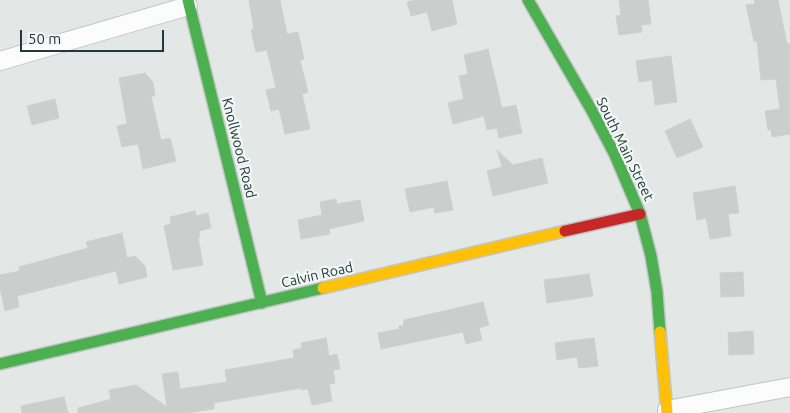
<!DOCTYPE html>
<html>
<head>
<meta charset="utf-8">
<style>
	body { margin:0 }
	#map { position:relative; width:790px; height:413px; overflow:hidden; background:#e3e8e7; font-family:Ubuntu,sans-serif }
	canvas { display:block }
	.scale { position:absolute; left:20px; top:30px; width:144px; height:22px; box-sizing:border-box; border:2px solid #243838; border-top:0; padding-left:6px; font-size:15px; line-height:18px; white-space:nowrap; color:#243838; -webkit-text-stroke:4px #f1f7f5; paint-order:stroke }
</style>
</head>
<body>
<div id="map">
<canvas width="790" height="413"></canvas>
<div class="scale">50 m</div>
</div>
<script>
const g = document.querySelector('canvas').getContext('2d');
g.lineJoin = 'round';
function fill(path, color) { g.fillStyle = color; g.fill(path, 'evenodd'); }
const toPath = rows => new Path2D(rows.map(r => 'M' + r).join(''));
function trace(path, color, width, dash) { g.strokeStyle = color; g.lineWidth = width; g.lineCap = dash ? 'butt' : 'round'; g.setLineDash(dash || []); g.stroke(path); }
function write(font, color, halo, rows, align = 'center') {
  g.font = font + ' Ubuntu,sans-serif'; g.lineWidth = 4.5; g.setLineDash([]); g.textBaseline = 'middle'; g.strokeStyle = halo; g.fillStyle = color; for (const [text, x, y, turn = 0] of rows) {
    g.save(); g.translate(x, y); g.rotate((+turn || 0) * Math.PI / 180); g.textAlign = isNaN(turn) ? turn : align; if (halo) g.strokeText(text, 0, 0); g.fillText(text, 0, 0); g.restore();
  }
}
const building = toPath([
	[249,0,280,0,287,34,298,32,304,59,300,60,308,92,302,94,310,129,285,134,279,109,271,111,266,90,276,88,267,50,256,52,251,30,254,29,249,0],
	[415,0,452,0,457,24,432,31,427,12,411,16,407,2,415,0],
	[619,0,648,0,651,24,641,25,642,32,619,35,616,16,621,15,619,0],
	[754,0,778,0,787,44,790,44,790,134,772,137,771,130,768,130,765,111,780,109,776,79,761,80,757,41,754,41,746,5,755,4,754,0],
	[488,49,502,108,516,105,522,133,499,138,497,128,487,130,484,116,453,124,448,103,464,99,459,76,468,74,464,55,488,49],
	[671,56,677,102,655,105,652,80,639,82,636,61,671,56],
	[145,73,153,82,155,96,151,96,161,140,170,138,176,161,143,169,138,144,122,147,117,126,127,124,119,78,145,73],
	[55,99,59,118,32,125,27,106,55,99],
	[690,119,703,147,677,158,665,131,690,119],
	[497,150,513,165,542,158,548,183,493,196,487,171,502,167,497,150],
	[447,181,453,210,435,213,434,207,410,212,405,189,447,181],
	[735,186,739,213,728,214,731,236,710,239,706,218,697,220,693,193,735,186],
	[336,199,337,204,360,200,364,221,329,229,330,234,301,239,298,220,322,215,320,202,336,199],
	[195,211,196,216,208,213,211,228,199,231,200,237,198,237,203,265,173,270,164,226,171,224,170,217,195,211],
	[122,233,127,258,135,256,145,266,147,277,119,284,116,271,17,296,19,307,5,311,0,288,0,275,20,271,19,267,88,248,86,242,122,233],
	[743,272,744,296,721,297,720,273,743,272],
	[589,274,593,296,547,303,544,280,589,274],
	[483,302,489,325,479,328,482,340,466,344,463,332,381,349,378,333,399,329,399,326,403,326,404,320,483,302],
	[753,331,754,354,729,355,728,333,753,331],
	[326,338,329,356,337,354,340,369,333,370,335,383,329,384,332,401,312,405,308,389,301,390,301,388,214,403,214,409,185,413,78,413,78,408,111,399,109,390,136,385,167,407,162,374,178,372,180,389,227,382,225,370,294,358,293,350,302,348,301,343,326,338],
	[594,338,598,366,579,368,577,357,557,360,555,343,594,338],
	[64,397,68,413,22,413,21,406,64,397]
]);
fill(building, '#cacfce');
trace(building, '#ccd1d0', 1);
const street = toPath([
	[0,61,188,6],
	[667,410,790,387]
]);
const fast = toPath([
	[188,0,262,303],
	[528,0,592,111,615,155,640,214,651,256,657,292,660,332],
	[0,364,323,288]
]);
const slow = toPath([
	[323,288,565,231],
	[660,332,667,413]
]);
const jam = toPath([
	[565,231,640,214]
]);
trace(street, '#c0c5c4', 20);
trace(fast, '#c1c6c5', 14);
trace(slow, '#c1c6c5', 14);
trace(jam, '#c1c6c5', 14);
trace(street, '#fbfcfb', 18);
trace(fast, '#4caf50', 11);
trace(slow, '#ffc107', 11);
trace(jam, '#c62828', 11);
write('14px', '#243838', '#f1f7f5', [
	["Knollwood Road",239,148,76],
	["South Main Street",625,149,64],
	["Calvin Road",317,275,-13]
]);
</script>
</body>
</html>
